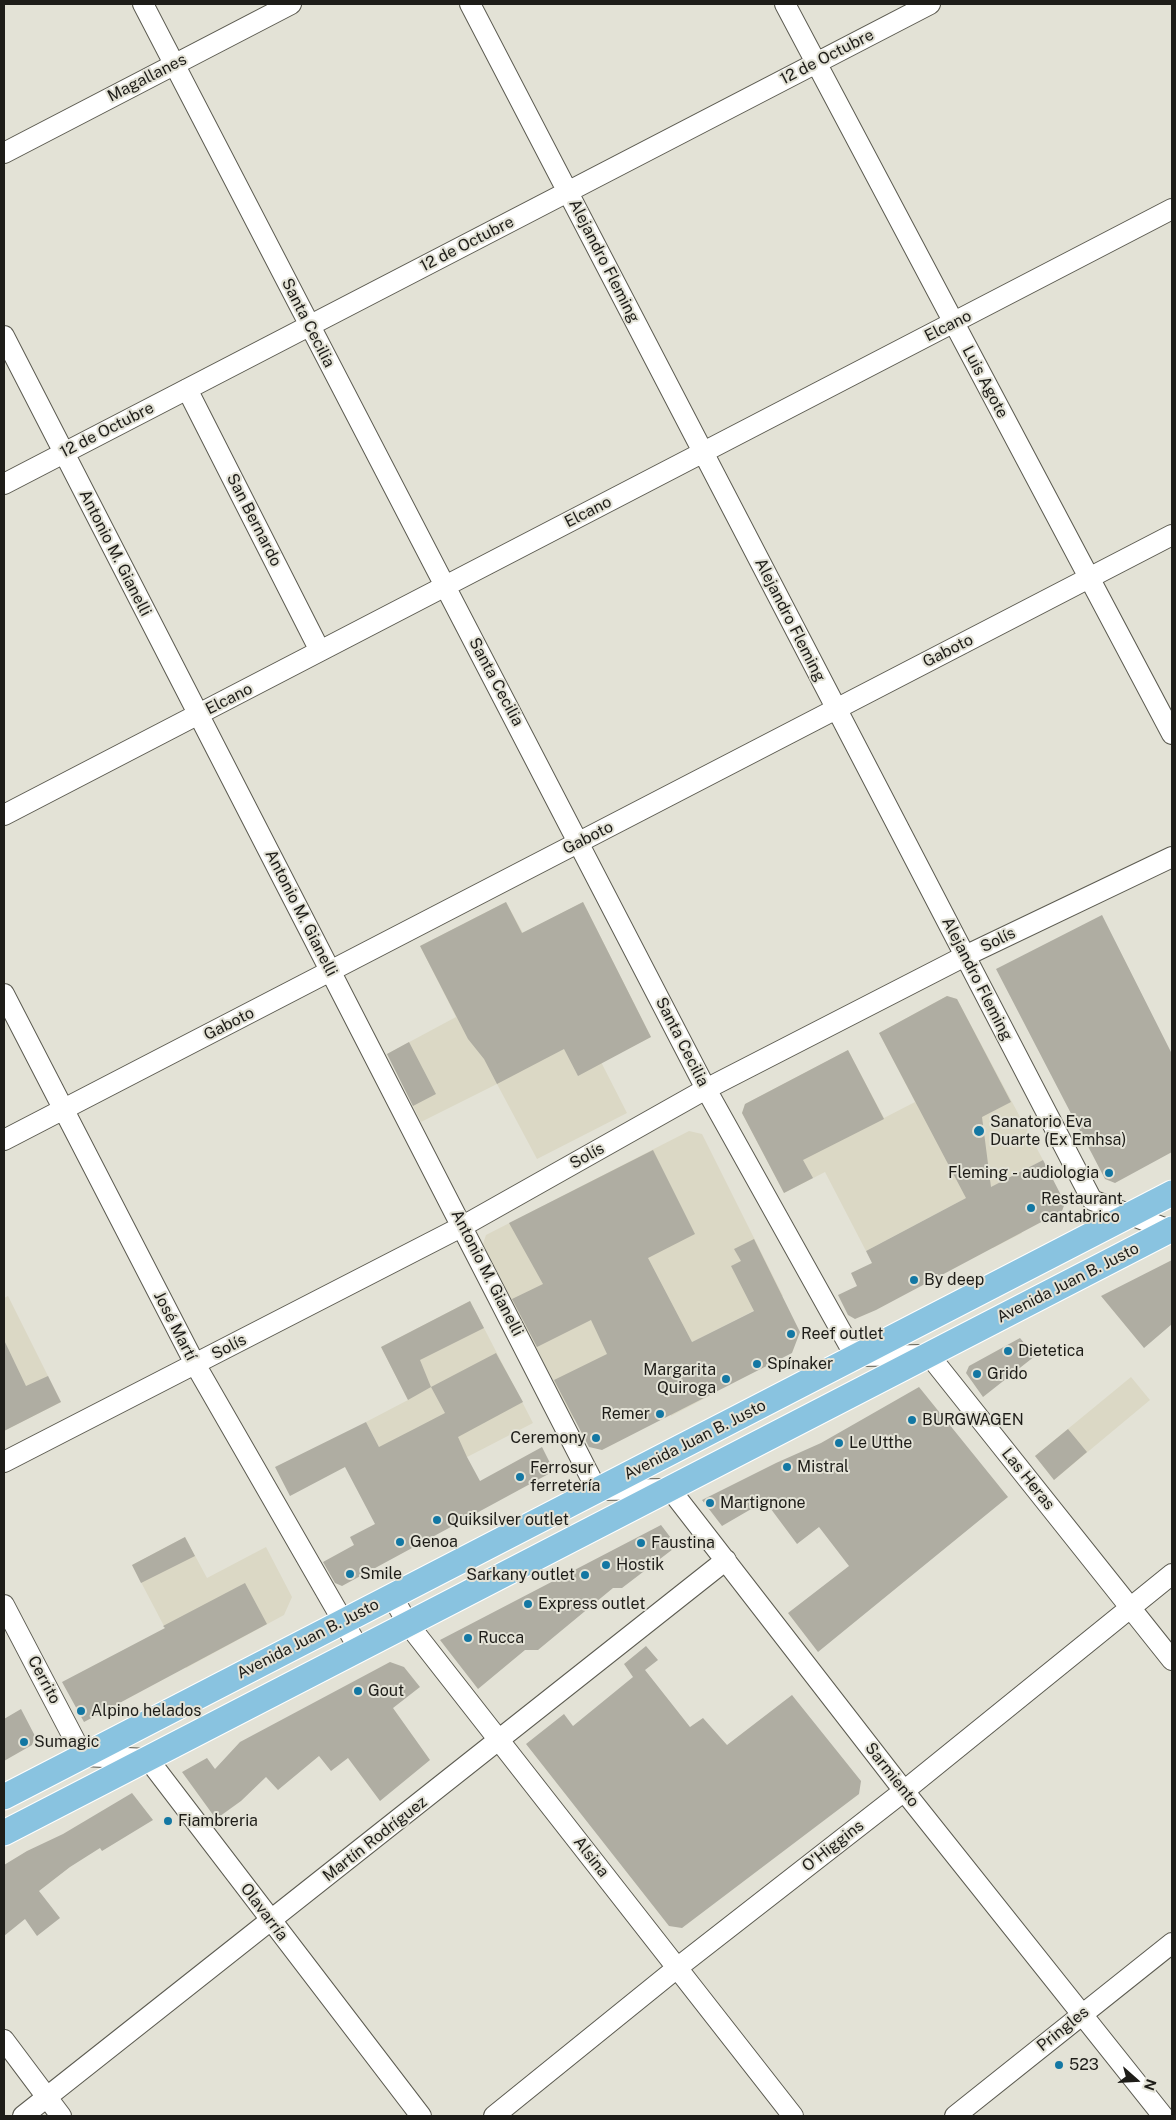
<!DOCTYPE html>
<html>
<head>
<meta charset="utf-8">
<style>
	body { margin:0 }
	#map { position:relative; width:1176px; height:2120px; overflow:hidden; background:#e3e2d6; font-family:"Public Sans",sans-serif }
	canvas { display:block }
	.frame { position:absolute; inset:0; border:5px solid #1e1d19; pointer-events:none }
	.north { position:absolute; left:1111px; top:2055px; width:50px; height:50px; -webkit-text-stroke:4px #e3e2d6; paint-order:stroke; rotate:109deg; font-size:14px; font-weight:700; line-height:20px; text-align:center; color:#1e1d19 }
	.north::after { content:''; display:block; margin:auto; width:18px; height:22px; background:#1e1d19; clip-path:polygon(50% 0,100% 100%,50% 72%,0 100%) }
</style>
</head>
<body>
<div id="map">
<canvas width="1176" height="2120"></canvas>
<div class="frame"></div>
<div class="north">N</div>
</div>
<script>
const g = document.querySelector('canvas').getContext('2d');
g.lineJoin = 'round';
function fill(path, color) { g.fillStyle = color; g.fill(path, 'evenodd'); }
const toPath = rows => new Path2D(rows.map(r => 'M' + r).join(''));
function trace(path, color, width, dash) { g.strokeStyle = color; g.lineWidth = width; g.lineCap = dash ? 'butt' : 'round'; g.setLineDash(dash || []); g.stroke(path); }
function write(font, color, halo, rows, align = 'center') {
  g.font = font + ' "Public Sans",sans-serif'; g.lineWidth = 4; g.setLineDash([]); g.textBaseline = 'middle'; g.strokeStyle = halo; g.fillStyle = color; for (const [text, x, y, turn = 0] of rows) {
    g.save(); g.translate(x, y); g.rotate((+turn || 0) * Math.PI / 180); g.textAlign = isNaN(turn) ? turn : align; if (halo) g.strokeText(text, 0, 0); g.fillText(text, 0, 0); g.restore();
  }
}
fill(toPath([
	[506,902,523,933,583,902,651,1037,601,1062,627,1113,537,1159,497,1084,421,1122,387,1054,456,1017,420,946],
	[947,996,957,999,1043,1160,997,1185,1022,1233,993,1248,966,1198,866,1251,825,1172,784,1193,742,1113,745,1104,848,1050,884,1118,915,1102,879,1033],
	[689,1131,702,1134,783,1296,692,1342,717,1392,671,1416,651,1378,573,1419,483,1244,486,1235],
	[8,1296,61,1402,4,1431,4,1298],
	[470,1301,533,1423,440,1471,379,1447,366,1422,408,1400,381,1347],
	[1131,1377,1150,1400,1054,1480,1035,1456],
	[185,1537,207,1578,266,1547,292,1597,284,1615,186,1668,132,1565]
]), '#dbd8c5');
fill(toPath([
	[506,902,522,933,583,902,651,1037,578,1076,564,1049,497,1084,484,1059,468,1039,420,946],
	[1102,915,1172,1054,1172,1152,1115,1183,1105,1179,996,969],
	[947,996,957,999,1011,1102,982,1117,991,1187,1043,1160,1065,1203,1062,1211,876,1310,855,1319,848,1315,838,1295,857,1286,851,1273,872,1263,866,1251,966,1198,879,1033],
	[409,1042,436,1094,413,1106,387,1054],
	[848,1050,884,1119,803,1160,813,1178,784,1193,742,1113,745,1104],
	[653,1150,695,1234,648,1258,692,1342,754,1311,731,1266,741,1261,734,1249,754,1239,800,1332,792,1353,602,1450,589,1447,554,1380,607,1354,591,1320,537,1347,512,1299,543,1284,509,1223],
	[1172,1260,1172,1324,1144,1348,1101,1296],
	[470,1301,484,1328,420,1360,431,1387,408,1400,381,1347],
	[1020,1338,1035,1356,983,1397,966,1373,969,1366],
	[4,1340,26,1386,48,1376,61,1402,4,1431],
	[496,1353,523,1402,458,1437,467,1457,480,1481,542,1447,554,1471,342,1586,335,1583,323,1562,354,1545,350,1537,375,1524,345,1467,290,1496,275,1467,366,1422,379,1447,418,1427,445,1413,431,1387],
	[919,1387,1008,1497,818,1652,788,1613,849,1566,819,1527,797,1544,765,1501,722,1526,702,1500,776,1463,821,1443],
	[1068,1429,1087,1452,1054,1480,1035,1456],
	[661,1525,677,1546,622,1588,613,1588,538,1650,525,1650,478,1689,440,1640],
	[185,1537,195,1556,141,1583,132,1565],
	[245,1583,267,1624,84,1722,62,1682,165,1628,163,1626],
	[646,1646,658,1660,645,1670,690,1727,703,1718,727,1745,792,1695,861,1781,859,1794,682,1928,669,1926,526,1744,564,1714,573,1726,633,1677,624,1664],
	[390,1662,404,1667,420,1687,393,1708,430,1760,380,1801,348,1758,331,1771,319,1756,278,1790,266,1777,241,1801,216,1819,182,1772,207,1758,215,1769,240,1742],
	[21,1709,35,1736,32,1745,4,1761,4,1719],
	[132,1793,153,1820,102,1851,100,1848,70,1867,39,1891,60,1918,37,1936,25,1919,4,1936,4,1865,27,1851,63,1834]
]), '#afada2');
const minor = toPath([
	[143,4,706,1089,855,1356,929,1355,1172,1660],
	[470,4,1092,1200,1172,1231],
	[785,4,1172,734],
	[4,153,291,4],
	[4,336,597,1490,670,1489,904,1791,1163,2116],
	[187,389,320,651],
	[4,484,930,4],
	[4,815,1172,209],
	[4,994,195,1364,359,1649],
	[4,1140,1172,535],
	[4,1462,463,1226,706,1089,965,956,1172,857],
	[392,1596,408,1624,793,2116],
	[4,1605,83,1756,148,1759,421,2116],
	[4,2040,61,2116],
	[23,2116,726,1560],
	[494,2116,677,1968,904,1791,1172,1574],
	[955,2116,1172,1943]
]);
const major = toPath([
	[4,1797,1172,1193],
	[4,1833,1172,1229]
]);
trace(minor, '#5c5b51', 22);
trace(major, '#fff', 27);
trace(minor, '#fff', 20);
trace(major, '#89c3e0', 25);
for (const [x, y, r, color] of [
	[979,1131,6,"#1377a3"],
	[1109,1173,5,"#1377a3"],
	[1031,1208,5,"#1377a3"],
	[914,1280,5,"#1377a3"],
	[791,1334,5,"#1377a3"],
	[1008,1351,5,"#1377a3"],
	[757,1364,5,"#1377a3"],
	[977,1374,5,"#1377a3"],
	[726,1379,5,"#1377a3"],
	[660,1414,5,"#1377a3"],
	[912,1420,5,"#1377a3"],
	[596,1438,5,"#1377a3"],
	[839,1443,5,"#1377a3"],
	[787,1467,5,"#1377a3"],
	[520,1477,5,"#1377a3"],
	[710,1503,5,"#1377a3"],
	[437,1520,5,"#1377a3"],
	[400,1542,5,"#1377a3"],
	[641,1543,5,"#1377a3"],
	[606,1565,5,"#1377a3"],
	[350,1574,5,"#1377a3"],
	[585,1575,5,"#1377a3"],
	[528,1604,5,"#1377a3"],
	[468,1638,5,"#1377a3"],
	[358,1691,5,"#1377a3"],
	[81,1711,5,"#1377a3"],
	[24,1742,5,"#1377a3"],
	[168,1821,5,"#1377a3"],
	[1059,2065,5,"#1377a3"]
]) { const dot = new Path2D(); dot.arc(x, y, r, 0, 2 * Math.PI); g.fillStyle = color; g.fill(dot); trace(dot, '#e3e2d6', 2); }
write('16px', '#1e1d19', '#e3e2d6', [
	["12 de Octubre",827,57,-27],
	["Magallanes",147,78,-27],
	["12 de Octubre",467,244,-27],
	["Alejandro Fleming",604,261,63],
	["Santa Cecilia",308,323,63],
	["Elcano",948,326,-27],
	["Luis Agote",985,382,62],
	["12 de Octubre",107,430,-27],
	["Elcano",588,512,-27],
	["San Bernardo",254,520,63],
	["Antonio M. Gianelli",115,553,63],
	["Alejandro Fleming",790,620,63],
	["Gaboto",948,651,-27],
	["Santa Cecilia",496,682,62],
	["Elcano",229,699,-27],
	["Gaboto",588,838,-27],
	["Antonio M. Gianelli",301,913,63],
	["Solís",998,940,-26],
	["Alejandro Fleming",977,979,63],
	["Gaboto",229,1024,-27],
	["Santa Cecilia",682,1042,63],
	["Solís",587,1156,-29],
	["Antonio M. Gianelli",487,1273,63],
	["Avenida Juan B. Justo",1068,1283,-27],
	["José Martí",175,1326,63],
	["Solís",229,1347,-27],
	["Avenida Juan B. Justo",695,1440,-27],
	["Las Heras",1028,1479,51],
	["Avenida Juan B. Justo",308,1639,-27],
	["Cerrito",44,1680,62],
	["Sarmiento",892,1775,52],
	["Martín Rodríguez",375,1839,-38],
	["O'Higgins",833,1846,-38],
	["Alsina",591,1857,52],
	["Olavarría",264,1912,53],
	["Pringles",1063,2029,-39]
]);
write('16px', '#1e1d19', '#e3e2d6', [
	["Sanatorio Eva",990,1122],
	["Duarte (Ex Emhsa)",990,1140],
	["Fleming - audiologia",1099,1173,"right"],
	["Restaurant",1041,1199],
	["cantabrico",1041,1217],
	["By deep",924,1280],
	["Reef outlet",801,1334],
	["Dietetica",1018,1351],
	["Spínaker",767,1364],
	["Margarita",716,1370,"right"],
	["Quiroga",716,1388,"right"],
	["Grido",987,1374],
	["Remer",650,1414,"right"],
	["BURGWAGEN",922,1420],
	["Ceremony",586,1438,"right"],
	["Le Utthe",849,1443],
	["Mistral",797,1467],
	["Ferrosur",530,1468],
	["ferretería",530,1486],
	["Martignone",720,1503],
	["Quiksilver outlet",447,1520],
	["Genoa",410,1542],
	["Faustina",651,1543],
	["Hostik",616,1565],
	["Smile",360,1574],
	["Sarkany outlet",575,1575,"right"],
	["Express outlet",538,1604],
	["Rucca",478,1638],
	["Gout",368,1691],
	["Alpino helados",91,1711],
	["Sumagic",34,1742],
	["Fiambreria",178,1821],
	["523",1069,2065]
], 'left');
</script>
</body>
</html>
